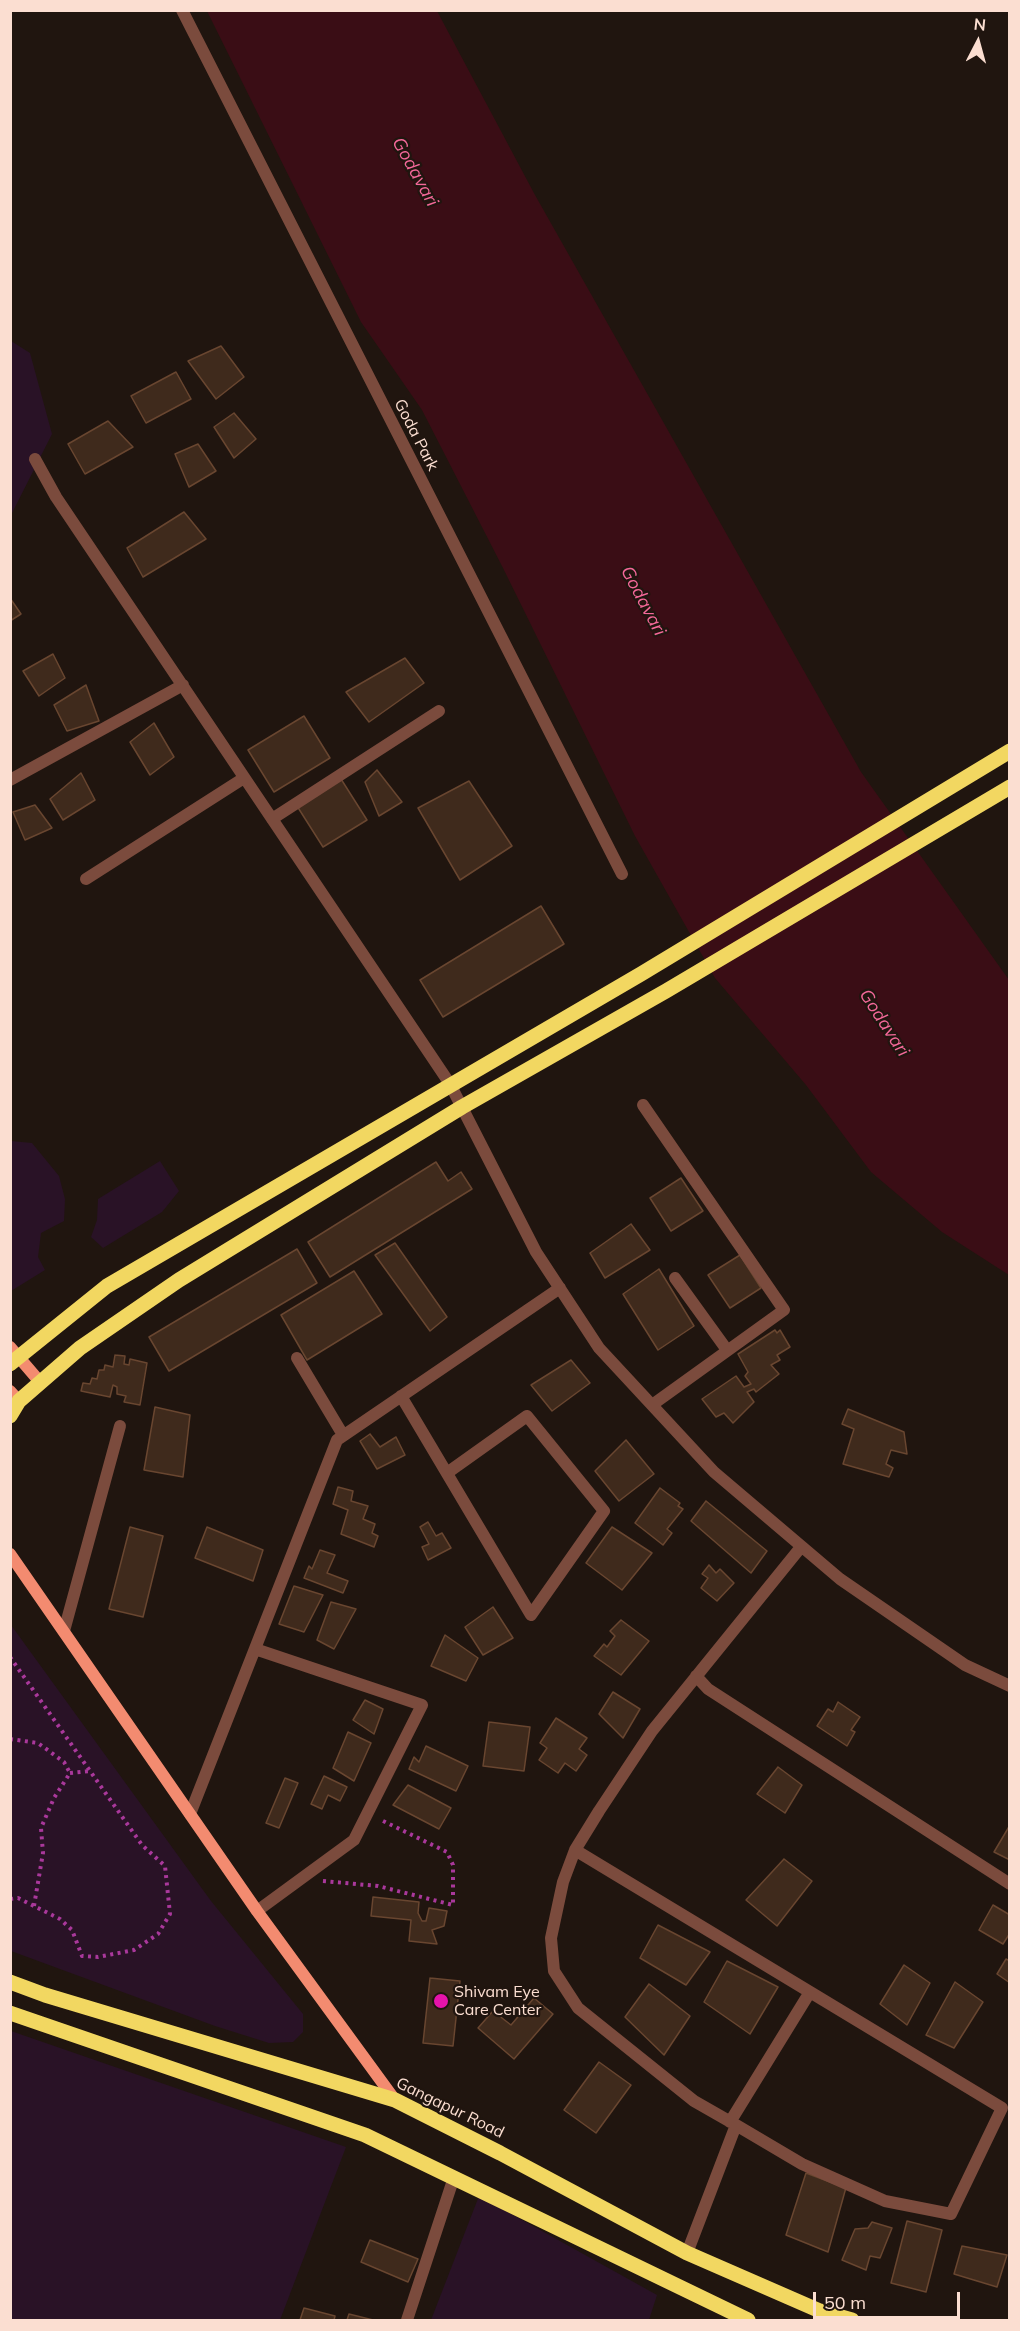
<!DOCTYPE html>
<html>
<head>
<meta charset="utf-8">
<style>
	body { margin:0 }
	#map { position:relative; width:1020px; height:2331px; overflow:hidden; background:#20150f; font-family:Mulish,sans-serif }
	canvas { display:block }
	.frame { position:absolute; inset:0; border:12px solid #fbded1; pointer-events:none }
	.north { position:absolute; left:948px; top:12px; width:60px; height:60px; -webkit-text-stroke:4px #20150f; paint-order:stroke; rotate:6deg; font-size:16px; font-weight:700; line-height:24px; text-align:center; color:#fbded1 }
	.north::after { content:''; display:block; margin:auto; width:21px; height:27px; background:#fbded1; clip-path:polygon(50% 0,100% 100%,50% 72%,0 100%) }
	.scale { position:absolute; left:813px; top:2292px; width:147px; height:27px; box-sizing:border-box; border:3px solid #fbded1; border-top:0; padding-left:8px; font-size:18px; line-height:21px; white-space:nowrap; color:#fbded1; -webkit-text-stroke:4px #20150f; paint-order:stroke }
</style>
</head>
<body>
<div id="map">
<canvas width="1020" height="2331"></canvas>
<div class="frame"></div>
<div class="north">N</div>
<div class="scale">50 m</div>
</div>
<script>
const g = document.querySelector('canvas').getContext('2d');
g.lineJoin = 'round';
function fill(path, color) { g.fillStyle = color; g.fill(path, 'evenodd'); }
const toPath = rows => new Path2D(rows.map(r => 'M' + r).join(''));
function trace(path, color, width, dash) { g.strokeStyle = color; g.lineWidth = width; g.lineCap = dash ? 'butt' : 'round'; g.setLineDash(dash || []); g.stroke(path); }
function write(font, color, halo, rows, align = 'center') {
  g.font = font + ' Mulish,sans-serif'; g.lineWidth = 4.5; g.setLineDash([]); g.textBaseline = 'middle'; g.strokeStyle = halo; g.fillStyle = color; for (const [text, x, y, turn = 0] of rows) {
    g.save(); g.translate(x, y); g.rotate((+turn || 0) * Math.PI / 180); g.textAlign = isNaN(turn) ? turn : align; if (halo) g.strokeText(text, 0, 0); g.fillText(text, 0, 0); g.restore();
  }
}
fill(toPath([
	[11,341,30,353,52,434,11,515],
	[11,1141,32,1143,59,1176,65,1199,64,1221,41,1233,38,1257,45,1270,11,1291],
	[160,1161,179,1191,162,1212,103,1248,91,1237,97,1220,98,1199],
	[11,1625,211,1901,303,2014,303,2032,293,2042,269,2043,215,2026,11,1951],
	[11,2031,346,2147,280,2320,11,2320],
	[479,2196,657,2295,649,2320,431,2320]
]), '#291226');
fill(toPath([
	[207,11,437,11,535,195,861,772,1009,980,1009,1275,942,1232,871,1172,806,1085,715,978,635,836,503,568,422,410,361,322]
]), '#3a0d15');
const building = toPath([
	[221,346,244,377,216,399,188,361,221,346],
	[176,372,191,399,146,423,131,396,176,372],
	[234,413,256,439,234,458,214,427,234,413],
	[108,421,133,447,85,474,68,444,108,421],
	[198,444,216,471,189,487,175,454,198,444],
	[184,512,206,539,143,577,127,548,184,512],
	[10,598,21,614,10,621,10,598],
	[53,654,65,678,39,696,23,671,53,654],
	[405,658,424,683,369,722,346,692,405,658],
	[86,685,99,721,67,731,54,705,86,685],
	[304,716,330,758,274,792,248,750,304,716],
	[154,723,174,757,150,775,130,742,154,723],
	[377,770,402,802,379,816,365,782,377,770],
	[81,773,95,800,63,820,50,799,81,773],
	[341,779,367,820,323,847,297,806,341,779],
	[469,781,512,846,460,880,418,808,469,781],
	[35,805,52,828,25,840,13,812,35,805],
	[541,906,564,944,443,1017,420,980,541,906],
	[436,1162,448,1181,461,1172,472,1189,330,1277,308,1242,436,1162],
	[681,1178,703,1211,671,1231,650,1198,681,1178],
	[631,1224,650,1250,605,1278,590,1253,631,1224],
	[395,1243,447,1317,430,1331,375,1255,395,1243],
	[297,1249,317,1283,169,1371,149,1337,297,1249],
	[740,1255,761,1288,730,1308,708,1275,740,1255],
	[659,1269,694,1326,658,1350,623,1294,659,1269],
	[354,1271,382,1314,307,1360,281,1315,354,1271],
	[775,1330,777,1333,780,1330,790,1347,777,1355,780,1360,771,1365,779,1374,756,1392,754,1389,747,1392,754,1402,733,1423,724,1413,716,1417,702,1399,736,1376,744,1387,751,1384,745,1376,748,1372,738,1354,775,1330],
	[115,1355,125,1356,124,1364,129,1365,130,1359,147,1363,140,1405,124,1402,126,1396,117,1394,117,1387,113,1385,110,1397,81,1391,83,1383,90,1384,92,1378,97,1379,99,1370,104,1370,105,1365,113,1367,115,1355],
	[571,1360,590,1383,552,1411,531,1385,571,1360],
	[155,1407,190,1415,183,1477,144,1470,155,1407],
	[848,1409,904,1432,907,1454,891,1450,886,1464,893,1468,889,1477,843,1464,854,1429,842,1424,848,1409],
	[370,1434,380,1447,396,1437,405,1455,377,1469,360,1441,370,1434],
	[626,1440,654,1474,619,1501,595,1471,626,1440],
	[338,1487,353,1491,351,1501,368,1506,363,1519,375,1524,372,1533,378,1536,374,1547,341,1534,348,1510,333,1504,338,1487],
	[660,1488,680,1503,678,1506,683,1509,667,1529,672,1533,663,1545,635,1523,660,1488],
	[706,1501,767,1551,751,1573,691,1521,706,1501],
	[428,1522,436,1536,442,1533,451,1548,428,1560,422,1547,429,1544,420,1527,428,1522],
	[130,1527,163,1536,143,1617,109,1609,130,1527],
	[207,1527,263,1550,253,1581,195,1558,207,1527],
	[612,1527,652,1553,622,1590,586,1563,612,1527],
	[320,1550,335,1555,327,1573,348,1581,343,1593,304,1578,309,1566,312,1569,320,1550],
	[709,1565,716,1573,720,1569,734,1583,717,1601,701,1588,708,1578,702,1574,709,1565],
	[294,1586,323,1595,304,1632,279,1624,294,1586],
	[331,1602,356,1609,334,1649,317,1640,331,1602],
	[493,1607,513,1638,483,1655,465,1627,493,1607],
	[621,1620,649,1641,621,1675,594,1656,604,1644,607,1647,615,1636,610,1631,621,1620],
	[445,1635,478,1658,466,1681,431,1666,445,1635],
	[613,1692,640,1709,623,1738,599,1714,613,1692],
	[365,1700,383,1709,374,1734,353,1720,365,1700],
	[838,1702,860,1717,851,1730,855,1732,847,1746,817,1726,828,1709,833,1712,838,1702],
	[556,1718,587,1738,579,1749,587,1755,576,1771,565,1763,558,1773,539,1760,547,1748,540,1743,556,1718],
	[489,1722,530,1727,524,1771,483,1766,489,1722],
	[348,1732,371,1743,354,1781,333,1768,348,1732],
	[426,1746,468,1766,456,1791,409,1769,414,1757,419,1762,426,1746],
	[778,1767,802,1785,785,1813,757,1794,778,1767],
	[324,1776,347,1787,340,1801,328,1795,322,1809,311,1804,324,1776],
	[285,1778,298,1783,279,1828,266,1823,285,1778],
	[408,1785,451,1808,439,1829,393,1805,408,1785],
	[1010,1825,1010,1860,994,1852,1010,1825],
	[784,1859,812,1881,777,1926,746,1900,784,1859],
	[373,1897,419,1902,418,1913,422,1921,426,1921,429,1908,447,1911,444,1926,432,1930,437,1944,409,1941,411,1920,371,1916,373,1897],
	[993,1905,1010,1915,1010,1933,1003,1944,979,1930,993,1905],
	[658,1925,710,1952,686,1985,640,1958,658,1925],
	[1006,1959,1010,1961,1010,1983,997,1974,1006,1959],
	[727,1961,778,1987,750,2034,704,2002,727,1961],
	[904,1965,930,1983,907,2025,880,2004,904,1965],
	[430,1978,460,1981,453,2046,423,2043,430,1978],
	[955,1982,983,2002,954,2048,926,2035,955,1982],
	[649,1984,690,2016,664,2055,625,2017,649,1984],
	[534,1998,553,2014,514,2059,478,2028,493,2011,511,2025,534,1998],
	[599,2062,631,2085,596,2133,564,2110,599,2062],
	[806,2173,838,2185,847,2184,828,2252,786,2235,806,2173],
	[907,2221,942,2230,926,2292,891,2283,907,2221],
	[872,2222,892,2228,880,2258,870,2256,866,2270,842,2260,855,2229,868,2228,872,2222],
	[370,2240,418,2259,408,2282,361,2262,370,2240],
	[962,2246,1007,2255,997,2287,954,2274,962,2246],
	[304,2308,335,2316,334,2320,300,2320,304,2308],
	[349,2314,373,2320,347,2320,349,2314]
]);
fill(building, '#3f2a1c');
trace(building, '#694630', 1.5);
trace(toPath([
	[10,1657,142,1845,165,1866,170,1914,158,1934,134,1950,98,1957,82,1956,72,1930,60,1919,18,1898,10,1899],
	[10,1739,38,1743,64,1762,70,1773],
	[70,1773,90,1771],
	[323,1881,378,1886,453,1905,453,1865,447,1852,381,1820],
	[34,1906,43,1853,41,1828,54,1798,70,1773]
]), '#a9389b', 4, [3, 4.5]);
trace(toPath([
	[182,10,622,874]
]), '#7b4b3d', 12);
trace(toPath([
	[35,459,56,497,450,1084,536,1252,599,1348,714,1472,840,1579,965,1665,1010,1686],
	[10,780,183,685],
	[272,819,439,711],
	[86,879,244,778],
	[643,1105,784,1310,652,1405],
	[675,1278,727,1350],
	[297,1358,343,1435],
	[401,1396,531,1615,604,1511,527,1416,447,1473],
	[64,1631,120,1426],
	[255,1649,422,1705,354,1840,257,1911],
	[696,1676,708,1689,1010,1884],
	[190,1814,337,1440,560,1288],
	[575,1850,1002,2108,951,2214,885,2201,802,2164,736,2125],
	[730,2122,810,1992],
	[687,2253,736,2125,694,2101,578,2008,554,1971,551,1938,563,1882,575,1850,599,1811,652,1731,801,1547],
	[407,2320,454,2177]
]), '#7b4b3d', 12);
trace(toPath([
	[10,1347,40,1382],
	[10,1391,19,1401],
	[10,1554,257,1911,395,2100]
]), '#f38b70', 12);
trace(toPath([
	[10,1364,107,1286,641,974,1010,751],
	[10,1416,19,1401,80,1348,179,1280,462,1107,666,991,1010,787],
	[10,1982,45,1995,395,2100,500,2153,687,2253,820,2311,852,2320],
	[10,2013,365,2135,748,2320]
]), '#f2d761', 15);
for (const [x, y, r, color] of [
	[441,2001,8,"#e613aa"]
]) { const dot = new Path2D(); dot.arc(x, y, r, 0, 2 * Math.PI); g.fillStyle = color; g.fill(dot); trace(dot, '#20150f', 2); }
write('16px', '#fbded1', '#20150f', [
	["Goda Park",416,435,63],
	["Gangapur Road",450,2108,26]
]);
write('16px', '#fbded1', '#20150f', [
	["Shivam Eye",454,1992],
	["Care Center",454,2010]
], 'left');
write('italic 18px', '#f36899', '#20150f', [
	["Godavari",415,172,61],
	["Godavari",643,601,62],
	["Godavari",884,1023,57]
]);
</script>
</body>
</html>
